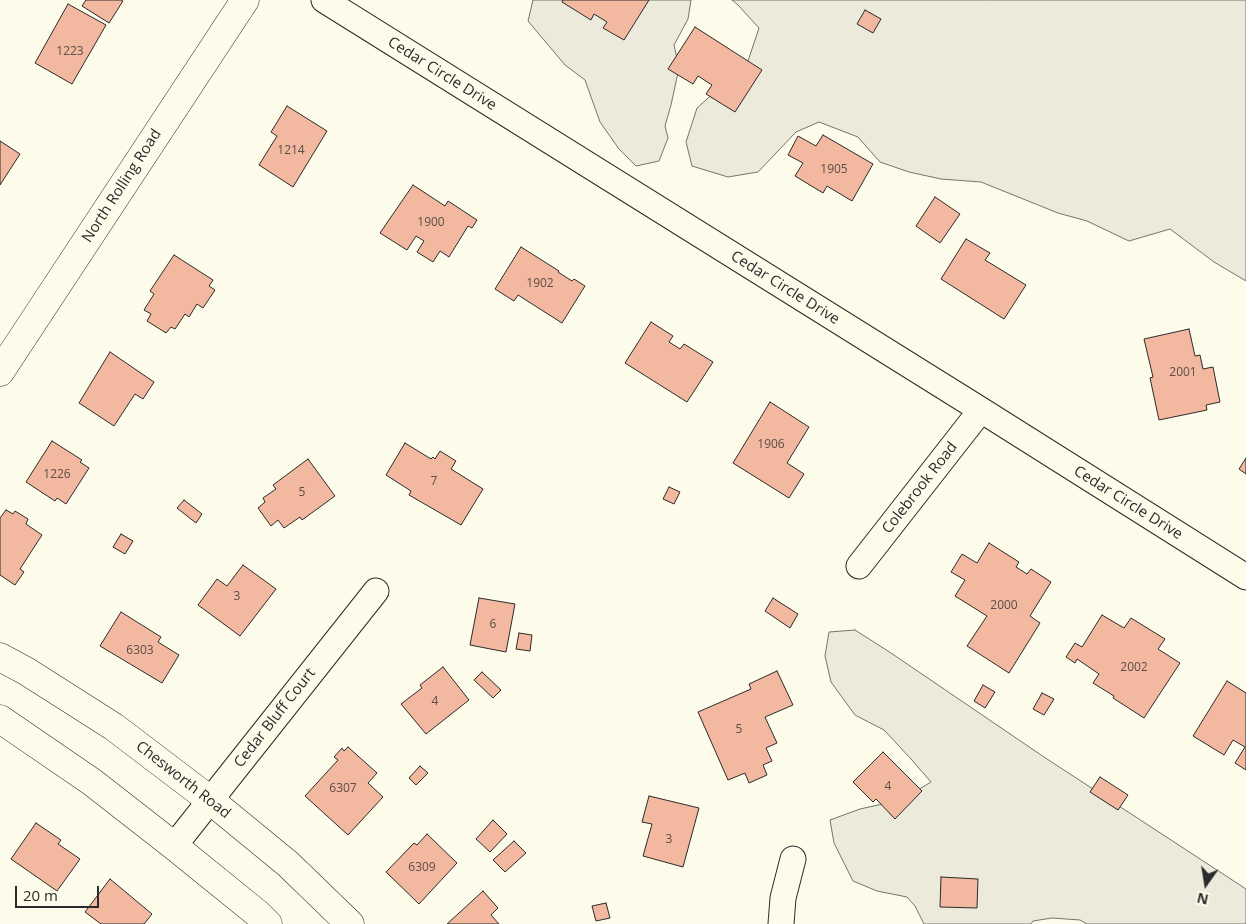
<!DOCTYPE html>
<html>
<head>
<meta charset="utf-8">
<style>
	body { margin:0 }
	#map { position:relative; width:1246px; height:924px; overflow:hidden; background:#fdfbea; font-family:"Open Sans",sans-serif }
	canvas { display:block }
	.north { position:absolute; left:1181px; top:859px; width:50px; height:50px; -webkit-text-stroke:4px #fdfbea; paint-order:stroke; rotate:193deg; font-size:14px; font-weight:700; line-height:20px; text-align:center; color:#2b2b2b }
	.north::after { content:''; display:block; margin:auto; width:18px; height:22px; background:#2b2b2b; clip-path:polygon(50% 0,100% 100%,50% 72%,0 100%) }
	.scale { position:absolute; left:15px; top:886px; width:84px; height:22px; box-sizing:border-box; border:2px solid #2b2b2b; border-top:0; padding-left:6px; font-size:15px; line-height:18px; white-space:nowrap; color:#2b2b2b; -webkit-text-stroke:4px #fdfbea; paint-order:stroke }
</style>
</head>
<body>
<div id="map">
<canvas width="1246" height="924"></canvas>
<div class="north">N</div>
<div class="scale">20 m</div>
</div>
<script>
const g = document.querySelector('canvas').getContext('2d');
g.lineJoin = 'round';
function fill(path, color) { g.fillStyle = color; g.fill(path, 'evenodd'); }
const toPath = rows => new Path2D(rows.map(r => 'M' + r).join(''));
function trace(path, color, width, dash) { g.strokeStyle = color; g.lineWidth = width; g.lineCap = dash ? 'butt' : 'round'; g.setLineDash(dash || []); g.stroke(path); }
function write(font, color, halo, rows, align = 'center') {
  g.font = font + ' "Open Sans",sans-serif'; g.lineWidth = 4; g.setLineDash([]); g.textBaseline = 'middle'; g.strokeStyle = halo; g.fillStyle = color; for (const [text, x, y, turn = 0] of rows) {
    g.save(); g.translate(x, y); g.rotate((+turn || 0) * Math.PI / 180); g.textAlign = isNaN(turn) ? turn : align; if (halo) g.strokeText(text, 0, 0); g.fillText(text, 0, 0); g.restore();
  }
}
const green = toPath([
	[533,0,691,0,688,19,674,45,679,68,671,105,665,126,668,138,659,161,636,166,619,149,600,122,585,80,565,65,528,21,533,0],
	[732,0,1246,0,1246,281,1214,262,1170,229,1129,241,1087,221,1058,213,981,182,941,179,909,172,880,162,858,137,819,122,796,132,758,172,728,177,692,166,686,142,697,108,726,82,743,76,759,28,738,5,732,0],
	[855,630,891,653,1044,757,1246,889,1246,924,1087,924,1080,920,1052,918,1033,921,1031,924,924,924,915,906,907,897,877,891,853,881,834,843,830,820,860,809,901,800,931,782,911,759,884,730,855,715,831,682,825,656,829,632,855,630]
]);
fill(green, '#ecebdb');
trace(green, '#74746e', 1);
const building = toPath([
	[86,0,121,0,123,1,109,23,82,6,86,0],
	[563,0,649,0,624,40,603,28,607,22,594,14,591,20,562,2,563,0],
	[68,4,106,25,72,84,35,63,68,4],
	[865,10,881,19,873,33,857,24,865,10],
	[695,27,762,70,735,112,706,94,712,85,698,76,693,84,668,69,695,27],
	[287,106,327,131,293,187,259,165,277,136,271,132,287,106],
	[823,135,873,164,852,201,827,186,823,193,795,176,803,163,788,155,798,136,816,146,823,135],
	[0,141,20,154,0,185,0,141],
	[413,185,445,206,448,201,477,220,472,228,468,226,449,257,440,251,433,262,417,252,424,241,416,236,407,250,380,233,413,185],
	[935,197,960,214,940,243,916,226,935,197],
	[966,239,990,253,985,260,1026,285,1004,319,941,279,966,239],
	[521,247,559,271,558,272,572,281,574,279,585,286,562,323,518,295,514,301,495,289,521,247],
	[174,255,213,280,209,286,215,290,203,308,197,304,189,317,185,314,175,329,171,327,166,333,147,321,151,314,144,310,154,294,150,291,174,255],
	[651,322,673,336,669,342,680,349,684,344,713,362,687,402,625,363,651,322],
	[1189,329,1195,356,1200,355,1203,369,1213,367,1220,402,1206,405,1207,410,1159,420,1150,378,1153,377,1144,339,1189,329],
	[110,352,154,382,143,399,135,394,114,426,79,403,110,352],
	[770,402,809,427,787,463,804,474,789,498,733,463,770,402],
	[52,441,82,460,80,462,89,468,66,504,57,498,55,501,26,482,52,441],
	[405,443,431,459,433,457,435,459,440,451,456,461,451,469,483,489,461,525,409,495,411,491,386,475,405,443],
	[1246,458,1246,474,1239,469,1246,458],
	[308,459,335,496,302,520,300,517,284,528,278,520,271,526,258,508,265,502,263,498,276,489,273,485,308,459],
	[669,487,680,492,674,504,663,499,669,487],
	[184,500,202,514,196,523,177,508,184,500],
	[6,510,13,514,15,511,28,519,26,524,42,535,20,569,24,572,15,585,0,575,0,518,6,510],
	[121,534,133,541,125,554,113,547,121,534],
	[989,543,1019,562,1016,567,1027,574,1031,569,1051,582,1030,616,1040,623,1009,673,967,646,987,616,955,596,965,580,951,572,962,554,977,563,989,543],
	[243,565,276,589,240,636,198,605,217,579,227,586,243,565],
	[479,598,515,604,506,652,470,645,479,598],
	[773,598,798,614,790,628,765,611,773,598],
	[121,612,161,637,158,642,179,655,162,683,100,646,121,612],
	[1102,615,1124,628,1131,618,1165,639,1158,649,1180,663,1144,718,1113,698,1114,696,1093,683,1099,674,1077,659,1075,663,1066,657,1075,643,1082,647,1102,615],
	[519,633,532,635,530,651,516,649,519,633],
	[443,667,469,700,426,734,401,704,422,688,420,685,443,667],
	[777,671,793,705,765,717,777,743,766,748,772,761,763,765,767,775,749,783,745,773,728,780,698,712,751,689,749,684,777,671],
	[482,672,501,690,493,698,474,680,482,672],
	[1227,681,1246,693,1246,770,1235,763,1245,747,1233,740,1224,755,1193,736,1227,681],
	[983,685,995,692,985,708,974,701,983,685],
	[1042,693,1054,699,1044,715,1033,709,1042,693],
	[348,747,377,773,368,783,383,797,348,835,305,796,338,760,334,757,342,748,344,751,348,747],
	[883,752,922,791,895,819,876,799,873,802,853,782,883,752],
	[420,766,428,773,416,785,409,778,420,766],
	[1100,777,1128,795,1118,810,1090,792,1100,777],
	[649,796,699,808,683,867,643,856,652,824,642,822,649,796],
	[493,820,507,834,490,852,476,839,493,820],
	[36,823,61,840,58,844,80,859,57,891,11,859,36,823],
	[427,834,457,863,419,904,386,872,414,843,417,845,427,834],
	[514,841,526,853,505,872,493,860,514,841],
	[941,877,978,879,977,908,940,907,941,877],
	[110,879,152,914,144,924,101,924,85,912,110,879],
	[483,891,498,908,491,915,499,924,447,924,483,891],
	[606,903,610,918,596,921,592,906,606,903]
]);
fill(building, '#f2b8a0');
trace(building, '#2b2b2b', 1);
const minor = toPath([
	[324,0,981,410,1246,577],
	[859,566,981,410],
	[174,846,376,591],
	[781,924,783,898,793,859]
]);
const tertiary = toPath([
	[0,657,26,671,114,727,210,800,288,864,350,924],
	[0,719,92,782,174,846,258,914,268,924]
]);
const primary = toPath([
	[0,372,245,0]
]);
trace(minor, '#2b2b2b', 27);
trace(tertiary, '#2b2b2b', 29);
trace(primary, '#2b2b2b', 29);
trace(minor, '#fdfbea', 25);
trace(tertiary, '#fdfbea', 28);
trace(primary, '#fdfbea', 28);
write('12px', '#5d4e48', null, [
	["1223",70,52],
	["1214",291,151],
	["1905",834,170],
	["1900",431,223],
	["1902",540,284],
	["2001",1183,373],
	["1906",771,445],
	["1226",57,475],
	["7",434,482],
	["5",302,493],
	["3",237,597],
	["2000",1004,606],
	["6",493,625],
	["6303",140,651],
	["2002",1134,668],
	["4",435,702],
	["5",739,730],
	["4",888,787],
	["6307",343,789],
	["3",669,840],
	["6309",422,868]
]);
write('15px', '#2b2b2b', '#fdfbea', [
	["Cedar Circle Drive",442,74,32],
	["North Rolling Road",122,186,-57],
	["Cedar Circle Drive",785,288,32],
	["Colebrook Road",920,488,-52],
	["Cedar Circle Drive",1128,503,32],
	["Cedar Bluff Court",275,718,-52],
	["Chesworth Road",183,780,38]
]);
</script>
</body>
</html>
